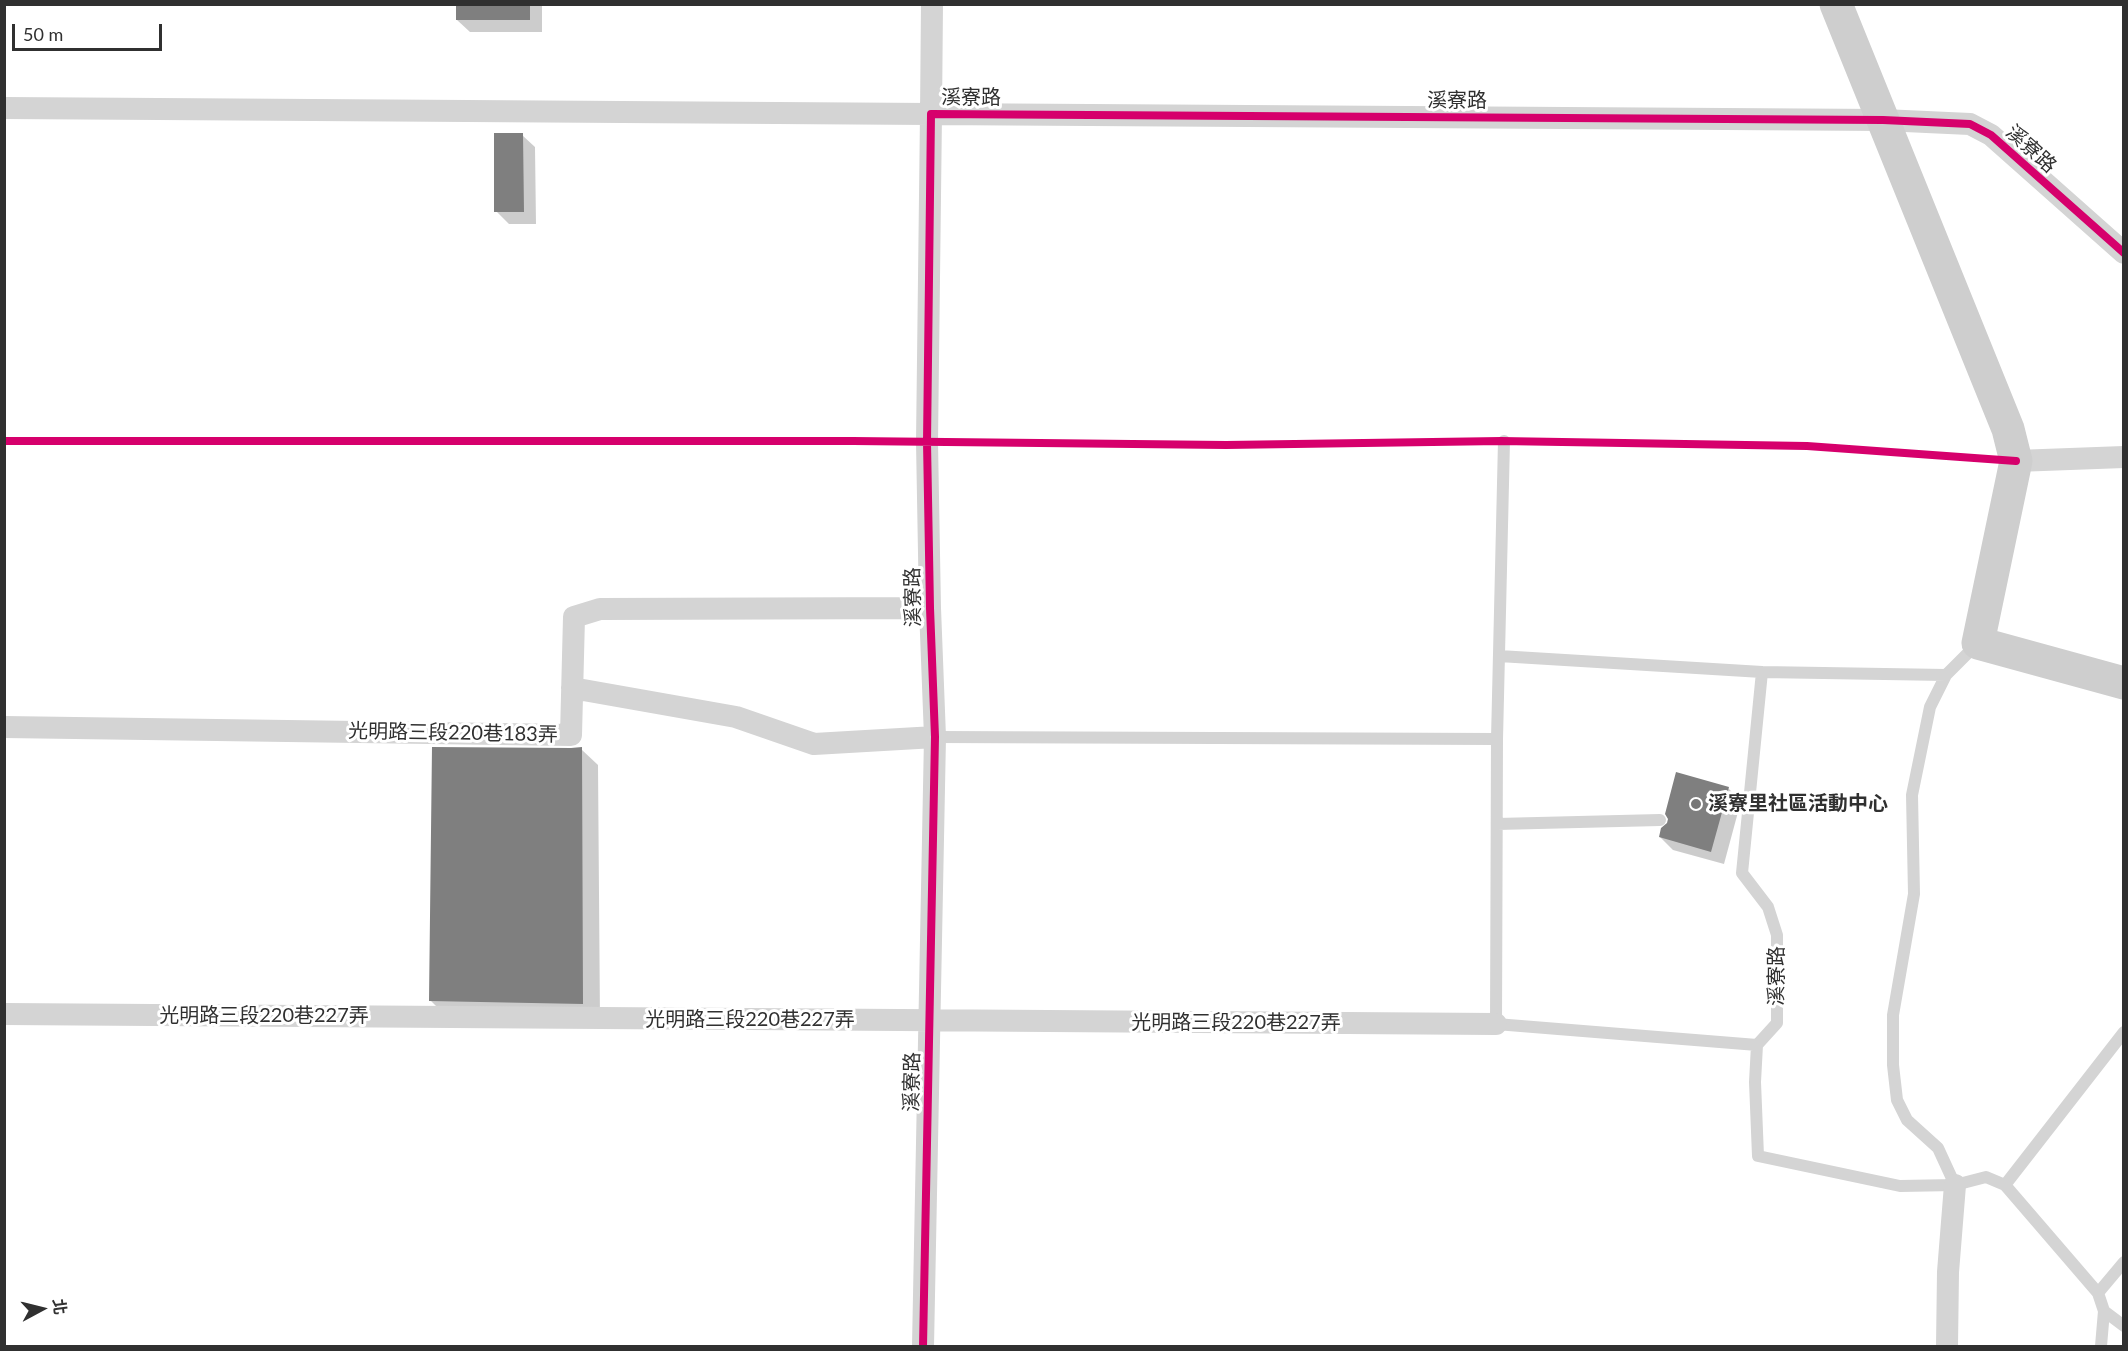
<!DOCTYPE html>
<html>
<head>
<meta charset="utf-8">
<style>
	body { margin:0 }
	#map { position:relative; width:2128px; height:1351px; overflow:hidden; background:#fff; font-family:Lato,"Noto Sans TC",sans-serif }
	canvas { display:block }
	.frame { position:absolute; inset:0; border:6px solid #303030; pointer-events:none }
	.north { position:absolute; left:12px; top:1279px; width:60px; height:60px; -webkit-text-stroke:4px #fff; paint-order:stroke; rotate:83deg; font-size:16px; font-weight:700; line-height:24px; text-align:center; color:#303030 }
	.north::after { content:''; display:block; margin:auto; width:21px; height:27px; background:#303030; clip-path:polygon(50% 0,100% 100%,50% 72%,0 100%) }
	.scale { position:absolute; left:12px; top:24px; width:150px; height:27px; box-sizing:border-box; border:3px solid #303030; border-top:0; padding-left:8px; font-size:18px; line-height:21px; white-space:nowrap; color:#303030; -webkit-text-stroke:4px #fff; paint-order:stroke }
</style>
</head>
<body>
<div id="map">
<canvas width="2128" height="1351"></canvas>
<div class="frame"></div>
<div class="north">北</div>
<div class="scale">50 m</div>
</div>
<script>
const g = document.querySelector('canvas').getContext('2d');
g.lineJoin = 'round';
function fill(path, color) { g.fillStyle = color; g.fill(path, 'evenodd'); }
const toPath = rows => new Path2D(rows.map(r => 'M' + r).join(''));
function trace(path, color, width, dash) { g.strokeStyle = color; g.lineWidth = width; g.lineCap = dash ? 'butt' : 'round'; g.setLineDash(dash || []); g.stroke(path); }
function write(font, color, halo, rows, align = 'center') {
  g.font = font + ' Lato,"Noto Sans TC",sans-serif'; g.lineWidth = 6; g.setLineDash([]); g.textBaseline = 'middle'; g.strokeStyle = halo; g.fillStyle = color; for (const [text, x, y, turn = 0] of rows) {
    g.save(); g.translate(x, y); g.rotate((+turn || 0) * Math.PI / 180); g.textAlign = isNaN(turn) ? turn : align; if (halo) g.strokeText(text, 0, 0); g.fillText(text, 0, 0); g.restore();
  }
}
fill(toPath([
	[457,4,542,4,542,32,470,32,457,20],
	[522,135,535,147,536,224,509,224,496,211],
	[581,749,598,765,600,1021,447,1017,430,1000],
	[1728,788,1741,801,1724,864,1673,850,1660,837]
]), '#0003');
fill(toPath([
	[456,4,530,4,530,20,456,20],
	[494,133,523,133,524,212,494,212],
	[432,747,571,748,582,747,583,1004,429,1001],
	[1676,772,1729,787,1711,852,1659,837,1661,828,1667,823,1668,819,1665,814]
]), '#7f7f7f');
trace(toPath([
	[1504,441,1497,739,1496,1024,1757,1045],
	[1499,656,1762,672,1946,675],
	[1762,672,1742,873,1768,907,1777,935,1777,1023,1757,1045,1755,1082,1758,1156,1900,1186,1955,1185,1986,1177,2005,1185,2098,1293,2104,1311,2101,1346],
	[935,737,1497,739],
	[1497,824,1660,820],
	[1955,1185,1938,1148,1907,1120,1897,1100,1893,1065,1893,1015,1914,894,1912,795,1930,707,1946,675,1977,644],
	[2005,1185,2124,1032],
	[2098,1293,2124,1262],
	[2104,1311,2124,1326]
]), '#d4d4d4', 12);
trace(toPath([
	[4,108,931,114,932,4],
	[2016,461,2124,457],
	[572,688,736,717,814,744,935,737],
	[4,727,571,735,574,617,600,609,930,608],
	[4,1014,1496,1024],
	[923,1346,935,737,930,608,927,442,931,114,1883,120,1970,124,1991,135,2124,253],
	[1947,1346,1948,1272,1955,1185]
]), '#d4d4d4', 22);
trace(toPath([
	[1836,4,2008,429,2016,461,1978,643,2124,683]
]), '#cecece', 33);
trace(toPath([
	[4,441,853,441,1226,445,1501,441,1807,446,2016,461],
	[923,1346,935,737,930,608,927,442,931,114,1883,120,1970,124,1991,135,2124,253]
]), '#d6006c', 8);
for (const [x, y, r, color] of [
	[1696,804,6,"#787878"]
]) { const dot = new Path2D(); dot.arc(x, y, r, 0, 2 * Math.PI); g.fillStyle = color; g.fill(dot); trace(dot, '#fff', 2); }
write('20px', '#303030', '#fff', [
	["溪寮路",971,98],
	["溪寮路",1457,101],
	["溪寮路",2031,149,42],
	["溪寮路",913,597,-91],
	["光明路三段220巷183弄",453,733,1],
	["溪寮路",1777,976,-90],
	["光明路三段220巷227弄",264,1016],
	["光明路三段220巷227弄",750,1020],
	["光明路三段220巷227弄",1236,1023],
	["溪寮路",912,1082,-89]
]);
write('bold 20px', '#303030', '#fff', [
	["溪寮里社區活動中心",1708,804]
], 'left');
</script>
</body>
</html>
